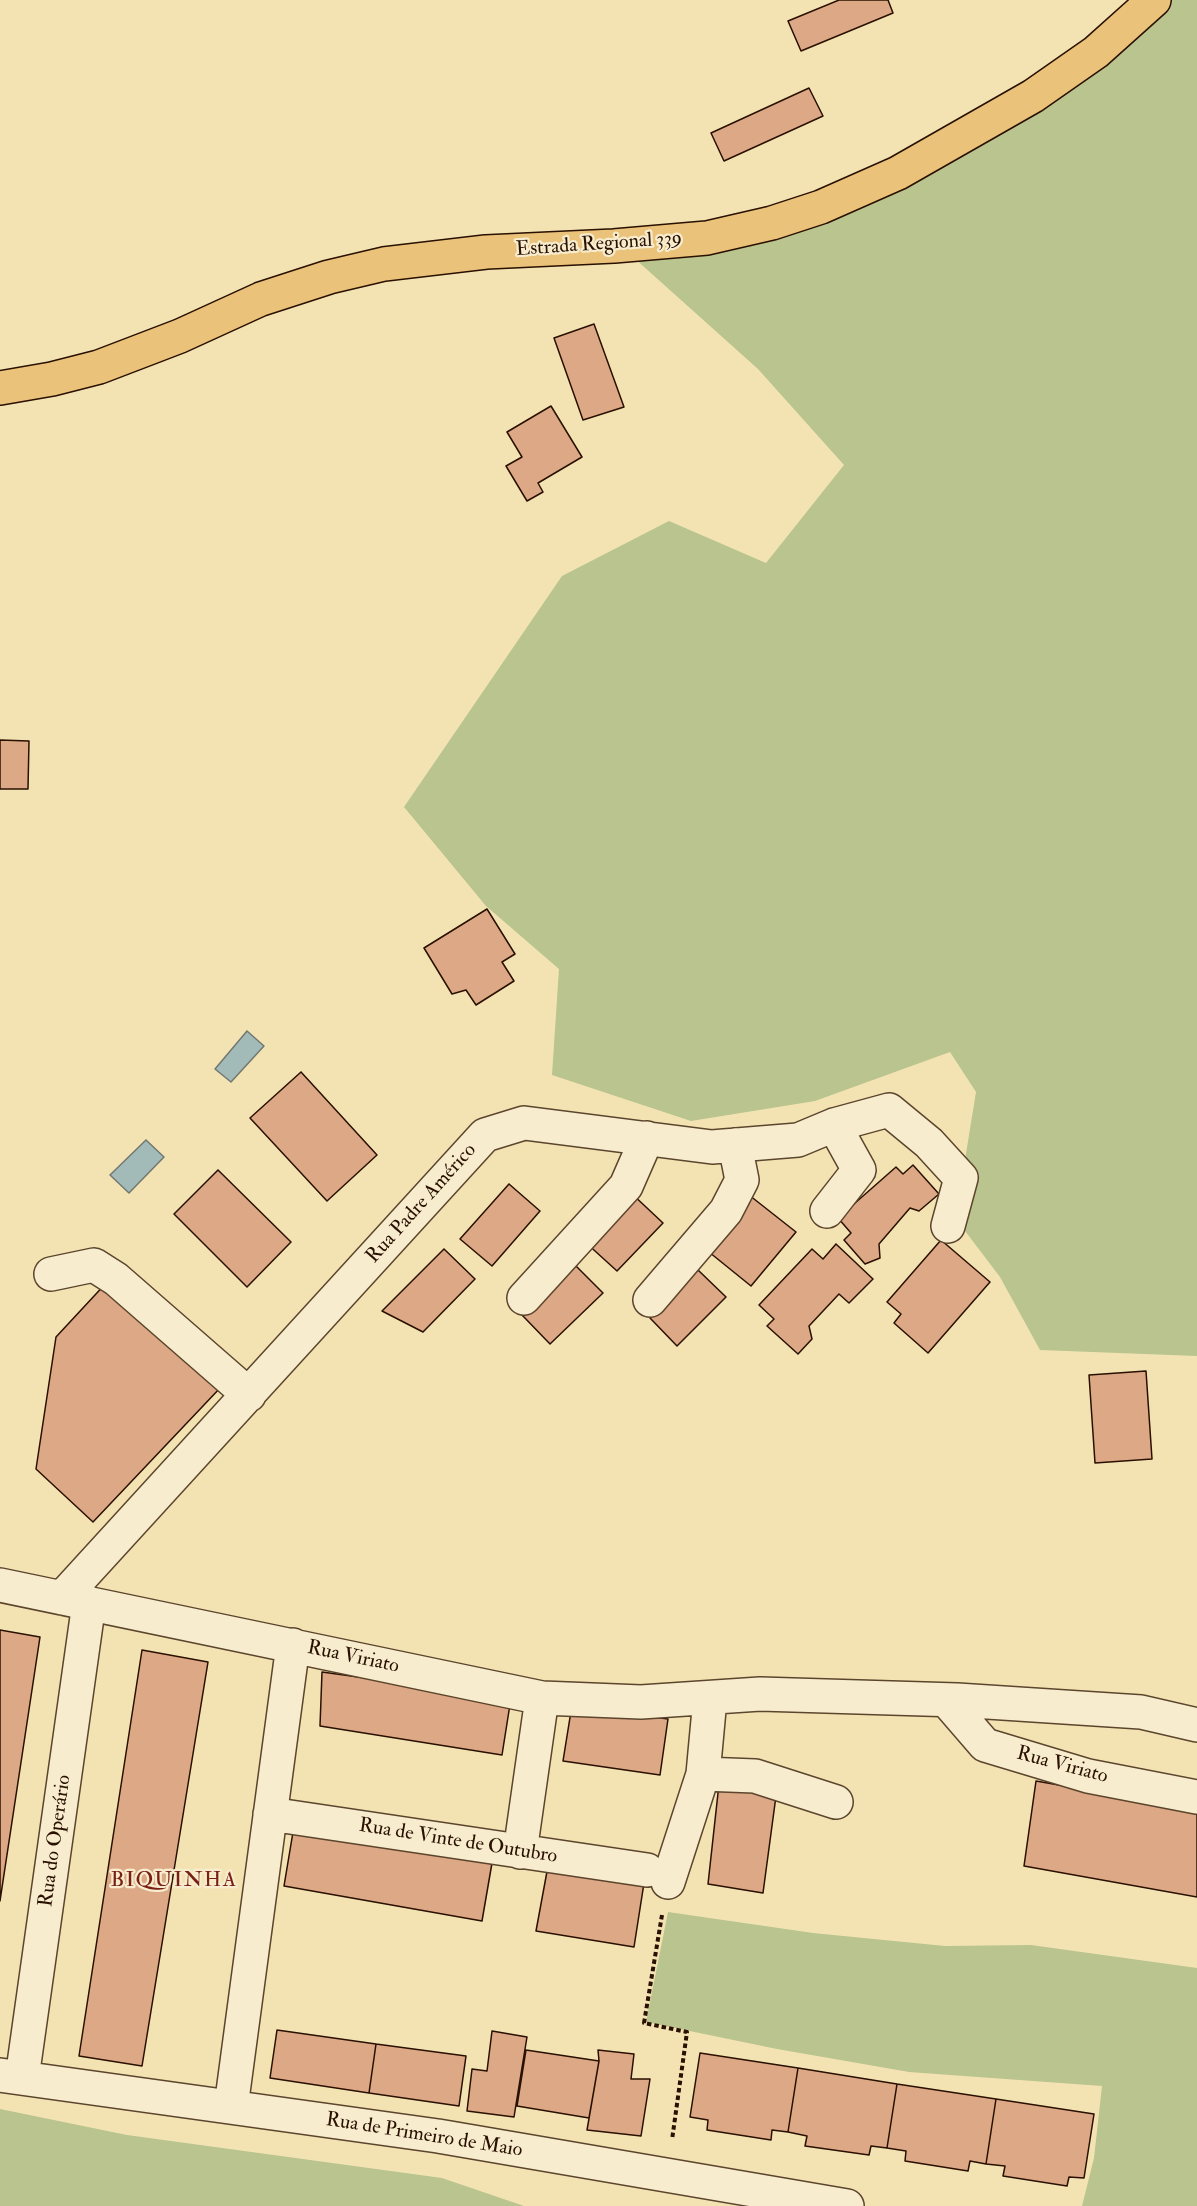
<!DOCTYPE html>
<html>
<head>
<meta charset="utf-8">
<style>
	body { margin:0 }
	canvas { display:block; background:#f3e3b3 }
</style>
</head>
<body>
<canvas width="1197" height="2206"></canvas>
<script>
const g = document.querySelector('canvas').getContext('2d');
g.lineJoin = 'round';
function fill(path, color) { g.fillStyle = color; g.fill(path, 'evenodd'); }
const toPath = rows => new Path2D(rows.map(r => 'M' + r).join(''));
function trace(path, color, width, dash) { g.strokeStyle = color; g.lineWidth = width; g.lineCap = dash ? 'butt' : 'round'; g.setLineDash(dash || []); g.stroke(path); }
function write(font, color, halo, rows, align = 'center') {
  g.font = font + ' "IM FELL Double Pica",serif'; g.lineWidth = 4.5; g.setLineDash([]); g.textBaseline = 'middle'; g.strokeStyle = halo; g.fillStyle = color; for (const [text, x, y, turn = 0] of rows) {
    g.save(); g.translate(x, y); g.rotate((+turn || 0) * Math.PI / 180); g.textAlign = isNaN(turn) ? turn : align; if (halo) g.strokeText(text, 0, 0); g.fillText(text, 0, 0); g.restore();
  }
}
fill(toPath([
	[1152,0,1197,0,1197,1356,1040,1350,1000,1277,959,1223,964,1166,976,1092,950,1052,815,1101,691,1121,552,1075,559,969,486,906,404,807,562,576,669,521,766,563,844,465,758,369,633,257,874,173,1086,45],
	[668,1912,813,1933,945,1946,1031,1945,1197,1968,1197,2206,1082,2206,1094,2158,1102,2086,909,2072,777,2049,646,2022],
	[0,2109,127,2135,442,2178,524,2206,0,2206]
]), '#b9c48e');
const water = toPath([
	[247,1031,264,1046,231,1082,215,1069,247,1031],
	[146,1140,164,1157,129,1193,110,1175,146,1140]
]);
fill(water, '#a2bbb9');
trace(water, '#72776f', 1.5);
const building = toPath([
	[839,0,888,0,893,13,801,51,788,21,839,0],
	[809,88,823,116,724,161,711,133,809,88],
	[594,324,624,407,583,420,554,338,594,324],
	[551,406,582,457,538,483,543,492,527,501,506,466,522,457,507,432,551,406],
	[0,740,29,741,28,789,0,789,0,740],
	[487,909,515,954,502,962,514,981,476,1005,466,990,452,994,424,948,487,909],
	[301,1072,377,1155,327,1201,250,1118,301,1072],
	[913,1165,939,1194,919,1211,910,1208,879,1244,880,1258,865,1264,844,1240,851,1233,838,1218,896,1167,903,1174,913,1165],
	[218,1170,291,1242,247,1287,174,1214,218,1170],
	[509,1184,540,1211,492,1266,460,1239,509,1184],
	[630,1192,663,1223,617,1271,584,1241,630,1192],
	[749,1195,796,1232,751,1286,704,1248,749,1195],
	[941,1240,990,1282,928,1353,894,1323,901,1314,887,1302,941,1240],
	[836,1244,873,1279,849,1303,839,1294,809,1326,812,1339,798,1354,767,1326,774,1319,759,1305,812,1249,823,1259,836,1244],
	[444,1249,475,1279,423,1332,382,1311,444,1249],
	[574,1264,603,1293,550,1344,522,1315,574,1264],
	[698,1270,726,1297,677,1346,650,1318,698,1270],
	[108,1281,221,1387,93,1522,36,1469,56,1337,108,1281],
	[1146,1371,1152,1459,1095,1463,1089,1375,1146,1371],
	[0,1630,40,1637,0,1901,0,1630],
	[142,1650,208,1662,142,2066,79,2056,142,1650],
	[322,1672,511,1698,502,1755,320,1726,322,1672],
	[572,1705,668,1719,660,1775,563,1761,572,1705],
	[1036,1781,1197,1809,1197,1897,1024,1866,1036,1781],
	[719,1784,776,1796,763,1893,708,1884,719,1784],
	[293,1832,492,1863,482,1921,284,1886,293,1832],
	[548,1866,644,1883,634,1947,536,1931,548,1866],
	[277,2030,376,2044,369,2093,270,2078,277,2030],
	[492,2031,527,2037,514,2117,467,2111,472,2069,487,2071,492,2031],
	[376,2044,466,2056,459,2106,369,2093,376,2044],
	[526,2050,599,2061,589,2118,517,2106,526,2050],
	[598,2050,634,2054,631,2079,650,2079,641,2136,587,2130,599,2061,598,2050],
	[700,2053,798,2068,788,2132,772,2130,771,2140,707,2130,708,2120,690,2117,700,2053],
	[798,2068,897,2084,887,2148,871,2146,869,2155,805,2146,807,2136,788,2132,798,2068],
	[897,2084,996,2099,986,2164,970,2161,968,2171,905,2161,906,2151,887,2148,897,2084],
	[996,2099,1094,2114,1084,2178,1069,2177,1067,2186,1003,2176,1005,2166,986,2164,996,2099]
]);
fill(building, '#dda885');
trace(building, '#291000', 1.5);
const minor = toPath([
	[827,1211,859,1170,834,1125],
	[51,1274,94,1265,116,1279,249,1395],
	[524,1298,626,1186,647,1138],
	[650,1300,726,1211,742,1180,735,1145],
	[0,1585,542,1698,641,1702,760,1694,957,1700,1141,1712,1197,1725],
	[62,1598,485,1135,524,1123,712,1147,798,1140,834,1125,889,1110,929,1143,961,1178,948,1226],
	[947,1701,985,1745,1088,1776,1197,1797],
	[703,1774,755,1776,836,1802],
	[270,1814,647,1870],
	[520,1852,542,1698],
	[668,1882,703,1774,710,1699],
	[0,2075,438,2136,847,2206],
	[22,2078,89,1603],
	[231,2107,293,1645]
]);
const major = toPath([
	[0,388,52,379,99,367,180,336,261,299,329,277,384,264,486,252,614,246,707,238,772,223,821,207,898,173,1033,96,1096,52,1154,0]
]);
trace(minor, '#5c452d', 36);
trace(major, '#291000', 36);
trace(toPath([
	[662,1915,644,2023,687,2032,672,2140]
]), '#291000', 4, [4.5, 3]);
trace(minor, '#f7edce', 33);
trace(major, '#eac27a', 33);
write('20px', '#291000', '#f7edce', [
	["Estrada Regional 339",599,245,-4],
	["Rua Padre Américo",422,1204,-48],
	["Rua Viriato",353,1658,12],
	["Rua Viriato",1062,1766,15],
	["Rua do Operário",56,1841,-82],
	["Rua de Vinte de Outubro",458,1842,9],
	["Rua de Primeiro de Maio",424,2136,9]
]);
g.letterSpacing = '1.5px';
write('21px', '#7a1f14', '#f7edce', [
	["BIQUINHA",174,1881]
]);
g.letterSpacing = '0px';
</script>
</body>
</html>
